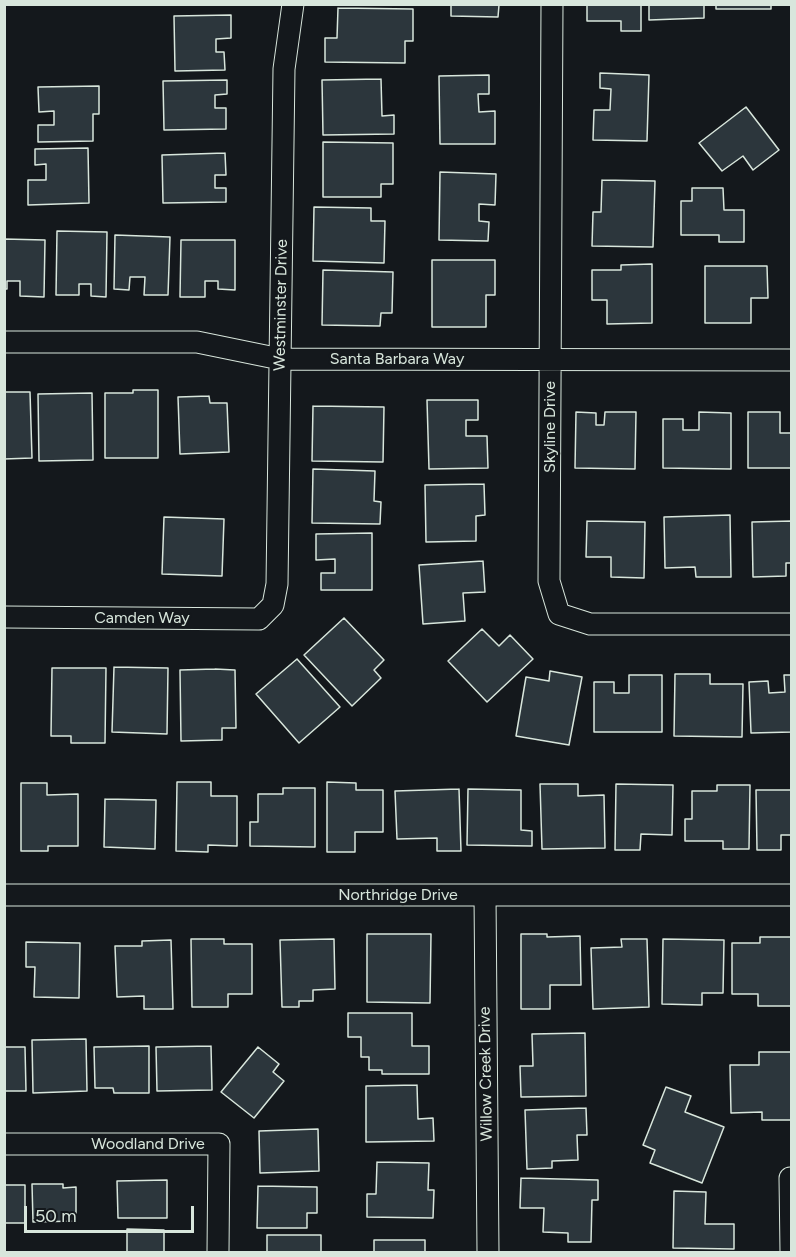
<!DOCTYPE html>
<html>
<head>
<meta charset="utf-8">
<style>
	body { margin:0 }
	#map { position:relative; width:796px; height:1257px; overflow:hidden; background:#14181c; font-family:Figtree,sans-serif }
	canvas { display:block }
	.frame { position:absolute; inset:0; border:6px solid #d8e6dc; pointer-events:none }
	.scale { position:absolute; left:24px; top:1206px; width:170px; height:27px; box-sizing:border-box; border:3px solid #d8e6dc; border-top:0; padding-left:8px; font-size:18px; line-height:21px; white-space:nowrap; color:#d8e6dc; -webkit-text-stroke:4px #14181c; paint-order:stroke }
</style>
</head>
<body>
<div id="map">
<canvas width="796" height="1257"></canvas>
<div class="frame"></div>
<div class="scale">50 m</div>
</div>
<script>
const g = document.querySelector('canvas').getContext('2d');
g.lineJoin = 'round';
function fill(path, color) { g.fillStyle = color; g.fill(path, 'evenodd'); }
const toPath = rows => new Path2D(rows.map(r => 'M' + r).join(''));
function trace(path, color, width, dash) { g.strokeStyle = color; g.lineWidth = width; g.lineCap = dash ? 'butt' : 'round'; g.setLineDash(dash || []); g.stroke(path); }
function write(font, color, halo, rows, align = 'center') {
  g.font = font + ' Figtree,sans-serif'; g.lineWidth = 4.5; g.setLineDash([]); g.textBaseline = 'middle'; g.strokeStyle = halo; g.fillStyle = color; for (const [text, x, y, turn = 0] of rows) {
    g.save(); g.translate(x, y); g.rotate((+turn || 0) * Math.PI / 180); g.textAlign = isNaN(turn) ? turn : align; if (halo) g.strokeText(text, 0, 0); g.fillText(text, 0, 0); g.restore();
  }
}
const building = toPath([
	[451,4,502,4,499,5,498,17,451,16,451,4],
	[587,4,641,4,641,31,621,31,621,21,587,21,587,4],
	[649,4,704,4,704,18,649,20,649,4],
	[716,4,771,4,771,9,716,9,716,4],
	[338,8,413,9,413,41,405,41,405,63,325,62,325,38,337,38,338,8],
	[231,15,231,38,216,39,216,52,224,52,225,70,175,71,174,16,231,15],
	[600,73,649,75,647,141,593,140,594,110,610,110,611,89,600,88,600,73],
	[489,75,489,94,478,94,479,112,495,111,495,144,440,144,439,76,489,75],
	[381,79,382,116,394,115,394,134,323,135,322,80,381,79],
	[227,80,227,94,215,95,215,108,226,108,226,129,164,130,163,81,227,80],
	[99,86,99,114,93,114,93,141,38,142,38,125,54,125,54,111,39,112,38,87,99,86],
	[746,107,779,150,753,170,743,156,722,171,699,143,746,107],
	[323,142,393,143,393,184,381,184,381,197,323,197,323,142],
	[88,148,89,203,28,205,28,180,46,180,46,164,35,165,35,149,88,148],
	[225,153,226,175,215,175,215,188,226,188,226,202,163,203,162,155,225,153],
	[440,172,496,174,495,205,479,204,479,221,489,222,488,241,439,240,440,172],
	[602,180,655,181,653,247,592,246,593,212,601,212,602,180],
	[692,188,723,188,724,210,744,210,744,242,719,242,719,235,681,235,681,201,692,201,692,188],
	[314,207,371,208,371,221,385,221,384,263,313,261,314,207],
	[57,231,107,232,106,297,91,296,91,284,79,284,79,295,56,295,57,231],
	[115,235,170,237,168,295,144,295,145,277,130,277,129,290,114,289,115,235],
	[4,239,45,240,44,297,20,296,20,281,7,281,7,289,4,289,4,239],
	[181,240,235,240,235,290,218,289,218,281,205,281,205,297,180,297,181,240],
	[432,260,495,260,495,295,486,295,486,327,432,327,432,260],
	[652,264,652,323,607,324,607,300,592,300,592,270,621,270,621,265,652,264],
	[705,266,767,266,768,298,751,298,751,323,705,323,705,266],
	[323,270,393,272,392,313,381,313,380,326,322,325,323,270],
	[133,390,158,390,158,458,105,458,105,393,133,393,133,390],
	[4,392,30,392,32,458,4,459,4,392],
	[92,393,93,460,39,461,38,394,92,393],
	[209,396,210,403,227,403,229,452,180,454,178,397,209,396],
	[427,400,478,400,478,420,466,420,466,436,487,436,488,468,429,469,427,400],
	[313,406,384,407,383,462,312,461,313,406],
	[576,412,596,413,596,425,604,425,605,412,636,412,635,469,575,468,576,412],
	[699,412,731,413,731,469,663,468,663,419,683,419,683,430,699,430,699,412],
	[748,412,780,412,780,433,792,433,792,468,748,468,748,412],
	[313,469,375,471,374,501,381,502,380,524,312,523,313,469],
	[484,484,485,515,476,516,476,541,426,542,425,485,484,484],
	[730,515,731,577,696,577,695,567,665,568,664,517,730,515],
	[164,517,224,519,222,576,162,574,164,517],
	[587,521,645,522,644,578,611,577,611,557,586,557,587,521],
	[792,521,792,563,786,563,786,576,753,577,752,522,792,521],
	[372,533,372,590,321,590,321,573,335,573,335,559,316,560,316,534,372,533],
	[483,561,485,592,463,593,465,621,423,624,419,565,483,561],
	[344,618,384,660,374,670,381,678,352,706,304,655,344,618],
	[482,629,499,646,510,635,533,659,487,702,448,661,482,629],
	[297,659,340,707,299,743,256,694,297,659],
	[114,667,168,668,167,734,112,732,114,667],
	[52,668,106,668,105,743,71,743,71,736,51,736,52,668],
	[215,669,235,670,236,728,222,728,222,740,181,741,180,670,215,669],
	[550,671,582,677,569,745,516,736,526,677,549,681,550,671],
	[675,674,710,674,710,684,743,684,742,737,674,736,675,674],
	[629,675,662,675,662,732,594,732,594,682,614,682,614,693,629,693,629,675],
	[784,675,792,675,792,732,751,733,749,682,768,681,769,693,785,692,784,675],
	[177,782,211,782,211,796,237,796,237,846,208,845,208,852,176,851,177,782],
	[327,782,356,783,356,790,383,790,383,832,355,832,355,852,327,852,327,782],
	[21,783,47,783,47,795,78,794,78,846,48,846,48,851,21,851,21,783],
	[540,784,578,784,578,796,604,795,605,848,542,849,540,784],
	[616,784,673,785,672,835,641,834,640,850,615,850,616,784],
	[717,785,750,785,749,849,723,849,723,841,685,841,685,819,692,819,692,791,717,791,717,785],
	[283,788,315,788,315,847,250,846,250,822,258,822,258,794,283,794,283,788],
	[459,789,461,851,437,851,437,838,397,839,395,791,459,789],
	[468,789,521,790,521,830,532,831,532,846,467,845,468,789],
	[756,790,792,790,792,835,781,835,781,850,757,850,756,790],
	[105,799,156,800,155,849,104,847,105,799],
	[367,934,431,934,430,1003,367,1002,367,934],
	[521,934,547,934,547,937,580,936,581,985,550,985,550,1009,521,1009,521,934],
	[760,937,792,937,792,1006,758,1006,758,994,732,994,732,943,760,943,760,937],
	[191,939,224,939,224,944,252,944,252,994,228,994,228,1007,192,1007,191,939],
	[334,939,335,989,313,990,313,1001,299,1001,299,1007,282,1007,280,940,334,939],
	[621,939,647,939,649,1007,593,1009,591,948,622,947,621,939],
	[663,939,724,940,723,993,702,993,702,1005,662,1004,663,939],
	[171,940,173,1009,144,1009,144,996,117,997,115,946,142,946,142,941,171,940],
	[26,942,80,943,79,998,34,997,35,967,26,967,26,942],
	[348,1013,412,1013,412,1046,429,1046,429,1074,382,1074,382,1070,369,1070,369,1057,361,1057,361,1037,348,1037,348,1013],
	[585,1033,586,1096,521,1097,520,1066,533,1066,532,1034,585,1033],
	[86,1039,87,1091,33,1093,32,1040,86,1039],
	[149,1046,149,1093,114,1093,113,1088,95,1088,94,1047,149,1046],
	[211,1046,212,1090,157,1091,156,1047,211,1046],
	[4,1047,25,1047,26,1091,4,1091,4,1047],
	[258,1047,279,1064,273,1072,284,1081,254,1118,221,1092,258,1047],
	[759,1052,791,1052,792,1120,762,1120,762,1112,731,1113,730,1065,759,1065,759,1052],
	[417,1085,418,1119,433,1118,434,1141,366,1142,366,1086,417,1085],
	[666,1087,691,1096,685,1112,724,1127,702,1183,650,1163,655,1150,643,1145,666,1087],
	[586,1108,587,1135,577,1135,578,1160,552,1161,552,1168,527,1169,525,1110,586,1108],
	[318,1129,319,1171,260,1173,259,1131,318,1129],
	[377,1162,429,1163,428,1190,434,1190,433,1218,367,1217,367,1194,376,1194,377,1162],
	[521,1178,598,1180,598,1200,592,1200,591,1242,568,1242,568,1233,543,1232,544,1208,520,1208,521,1178],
	[167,1180,167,1218,118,1218,117,1181,167,1180],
	[32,1184,63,1184,63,1188,76,1187,76,1221,33,1222,32,1184],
	[4,1185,25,1185,25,1223,4,1223,4,1185],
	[258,1186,317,1187,317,1213,307,1213,307,1228,257,1228,258,1186],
	[674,1191,706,1192,705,1224,734,1224,734,1249,673,1248,674,1191],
	[127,1229,164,1230,164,1252,127,1252,127,1229],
	[267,1235,321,1235,321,1252,267,1252,267,1235],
	[374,1240,425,1240,425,1252,374,1252,374,1240]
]);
fill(building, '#2c363c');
trace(building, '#d8e6dc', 1.5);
const street = toPath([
	[552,4,549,581,559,614,590,624,792,624],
	[4,342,197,342,280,359,792,360],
	[4,617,259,619,273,605,277,584,284,69,293,4],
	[4,895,792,895],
	[485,895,488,1252],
	[4,1144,219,1144,218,1252],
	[790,1178,791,1252]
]);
trace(street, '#d8e6dc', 23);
trace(street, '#14181c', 21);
write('16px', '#d8e6dc', '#14181c', [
	["Westminster Drive",281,305,-89],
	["Santa Barbara Way",397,359],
	["Skyline Drive",550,427,-90],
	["Camden Way",142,618],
	["Northridge Drive",398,895],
	["Willow Creek Drive",486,1074,-91],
	["Woodland Drive",148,1144]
]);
</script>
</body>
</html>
